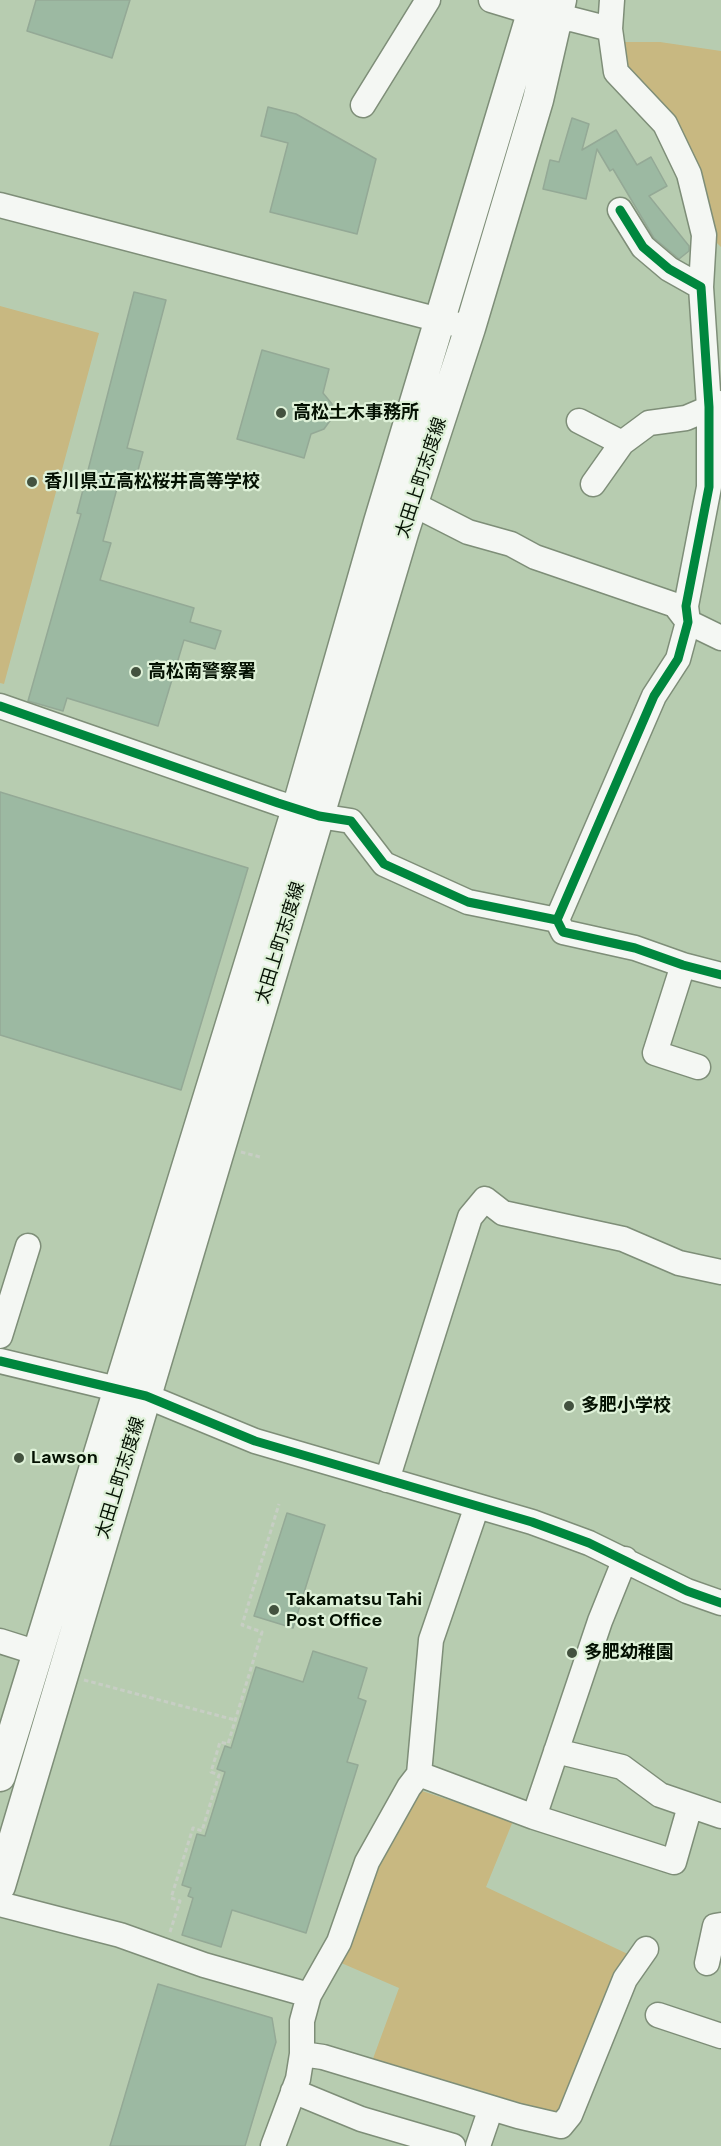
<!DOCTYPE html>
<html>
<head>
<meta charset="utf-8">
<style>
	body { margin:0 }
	canvas { display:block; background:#b7ccb0 }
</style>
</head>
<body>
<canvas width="721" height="2146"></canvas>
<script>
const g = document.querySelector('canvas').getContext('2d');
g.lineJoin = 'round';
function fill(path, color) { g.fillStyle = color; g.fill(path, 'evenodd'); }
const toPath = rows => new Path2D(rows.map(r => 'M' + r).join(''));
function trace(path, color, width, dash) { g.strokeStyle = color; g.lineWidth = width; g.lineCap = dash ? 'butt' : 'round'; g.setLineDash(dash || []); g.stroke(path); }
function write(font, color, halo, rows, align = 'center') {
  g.font = font + ' "DM Sans","Noto Sans JP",sans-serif'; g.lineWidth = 4.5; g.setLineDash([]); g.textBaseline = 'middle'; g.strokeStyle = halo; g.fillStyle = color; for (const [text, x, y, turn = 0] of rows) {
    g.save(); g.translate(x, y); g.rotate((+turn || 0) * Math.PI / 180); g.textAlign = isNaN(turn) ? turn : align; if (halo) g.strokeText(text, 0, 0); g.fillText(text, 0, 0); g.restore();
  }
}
fill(toPath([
	[624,42,660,42,721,51,721,247,712,238,621,64],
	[0,306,99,333,4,684,0,683],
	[416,1789,513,1821,486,1887,632,1956,559,2118,371,2064,399,1988,339,1962,372,1865]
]), '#c8b881');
const building = toPath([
	[36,0,130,0,112,58,27,31,36,0],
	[268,107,296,114,376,159,357,234,270,212,288,143,261,136,268,107],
	[572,118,589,124,582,150,616,130,637,165,651,157,667,186,649,196,689,246,689,251,679,259,654,238,613,169,610,171,597,149,586,199,543,189,550,160,559,162,572,118],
	[134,292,166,300,127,448,143,452,135,481,120,477,103,541,111,543,100,580,194,608,190,622,221,631,215,649,184,640,158,726,67,698,63,711,28,701,81,514,77,513,134,292],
	[262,350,329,369,323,393,332,404,332,418,324,429,311,434,304,458,237,439,262,350],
	[0,792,248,868,181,1090,0,1035,0,792],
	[287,1513,325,1525,293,1628,254,1616,287,1513],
	[313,1651,367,1668,358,1698,366,1701,347,1762,358,1765,306,1933,232,1910,221,1947,182,1935,193,1898,188,1896,191,1888,182,1885,197,1834,205,1836,225,1772,217,1769,225,1746,231,1748,256,1667,303,1682,313,1651],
	[158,1984,272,2018,276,2042,245,2146,110,2146,158,1984]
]);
fill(building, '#9cb9a2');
trace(building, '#94a996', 1.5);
const minor = toPath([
	[491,0,557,20,571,19,610,29,616,72,665,124,689,174,704,235,701,287],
	[610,29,612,0],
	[363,105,428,0],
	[0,205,470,328],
	[579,421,622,443,649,423,686,418,721,403],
	[593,484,622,443],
	[413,504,468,532,511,544,535,557,675,605,688,622,721,638],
	[0,706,278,803,319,816,351,821,384,864,468,902,557,920,563,932,635,948,683,965,721,975],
	[557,920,654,696,678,659,688,622,686,606,709,487,709,407,701,287,669,269,643,247,620,210],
	[683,965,655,1053,698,1067],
	[0,1336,28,1246],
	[0,1361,146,1396,255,1441,532,1522,589,1543,687,1591,721,1603],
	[387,1480,470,1217,485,1199,503,1213,623,1239,679,1263,721,1272],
	[0,1641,38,1653],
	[556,1751,622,1767,660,1795,721,1816],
	[419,1774,431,1640,477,1506],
	[534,1817,600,1621,625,1559],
	[0,1904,120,1935,204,1965,309,1995],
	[707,1963,715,1926,721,1925],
	[658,2015,721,2036],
	[302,2054,323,2057,518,2116,561,2126,570,2115,625,1979,646,1949],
	[293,2091,361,2119,453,2146],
	[273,2146,298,2079,302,2054,302,2021,309,1995,339,1942,367,1862,409,1787,419,1774,534,1817,674,1862,690,1806],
	[478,2146,491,2108]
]);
const major = toPath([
	[0,1776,297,809,379,522,536,0],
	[0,1886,404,530,470,328,538,100,561,0]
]);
trace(minor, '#7e8e78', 27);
trace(major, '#7e8e78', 33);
trace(toPath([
	[241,1152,260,1157],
	[84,1680,235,1720],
	[170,1932,180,1901,171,1898,193,1828,202,1831,219,1775,211,1772,220,1742,228,1744,262,1632,242,1625,279,1504]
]), '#c7cec4', 3, [4.5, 3]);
trace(minor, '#f4f7f3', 24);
trace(major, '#f4f7f3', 30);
trace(toPath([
	[0,706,278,803,319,816,351,821,384,864,468,902,557,920,563,932,635,948,683,965,721,975],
	[557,920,654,696,678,659,688,622,686,606,709,487,709,407,701,287,669,269,643,247,620,210],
	[0,1361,146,1396,255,1441,532,1522,589,1543,687,1591,721,1603]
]), '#00873e', 9);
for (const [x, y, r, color] of [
	[281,413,6,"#43523f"],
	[32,482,6,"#43523f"],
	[136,672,6,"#43523f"],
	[569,1406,6,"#43523f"],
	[19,1458,6,"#43523f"],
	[274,1610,6,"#43523f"],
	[572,1653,6,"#43523f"]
]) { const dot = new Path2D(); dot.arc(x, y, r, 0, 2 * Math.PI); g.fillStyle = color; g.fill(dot); trace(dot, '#def1d8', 2); }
write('bold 18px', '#041102', '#def1d8', [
	["高松土木事務所",293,413],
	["香川県立高松桜井高等学校",44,482],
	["高松南警察署",148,672],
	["多肥小学校",581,1406],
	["Lawson",31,1458],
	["Takamatsu Tahi",286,1600],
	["Post Office",286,1621],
	["多肥幼稚園",584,1653]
], 'left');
write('18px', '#041102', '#def1d8', [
	["太田上町志度線",422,478,-72],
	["太田上町志度線",281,943,-73],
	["太田上町志度線",121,1478,-73]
]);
</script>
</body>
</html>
